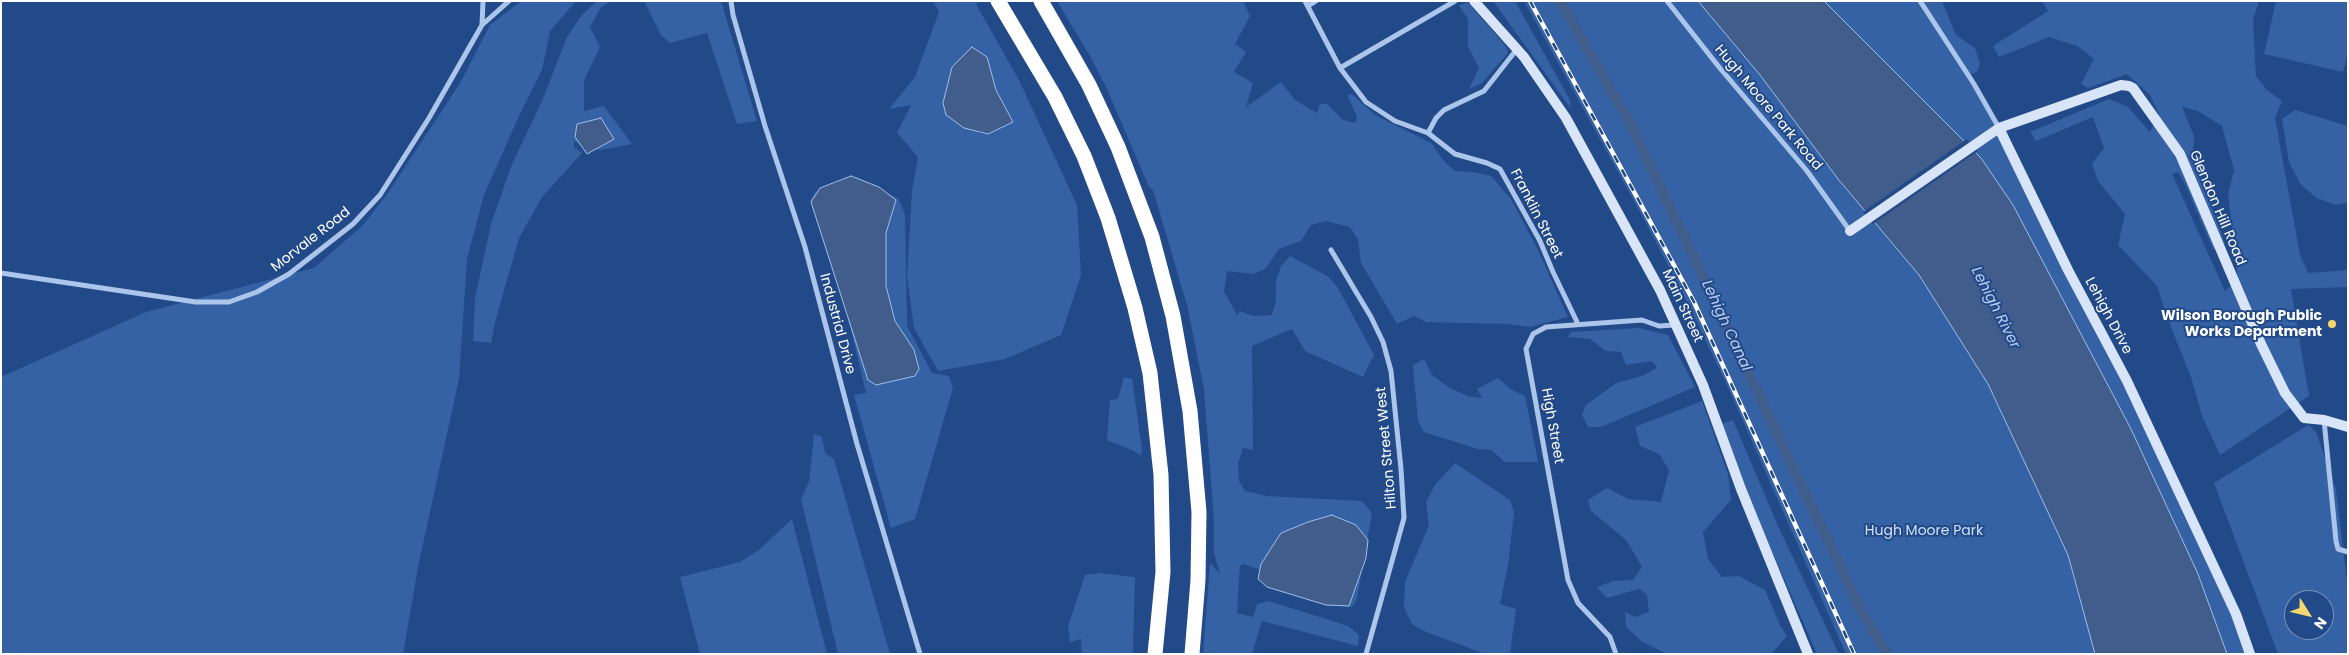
<!DOCTYPE html>
<html>
<head>
<meta charset="utf-8">
<style>
	body { margin:0 }
	#map { position:relative; width:2349px; height:655px; overflow:hidden; background:#224988; font-family:Poppins,sans-serif }
	canvas { display:block }
	.frame { position:absolute; inset:0; border:2px solid #fff; pointer-events:none }
	.north { position:absolute; left:2284px; top:590px; width:50px; height:50px; box-sizing:border-box; background:#224988; border:1px solid #7a92b8; border-radius:50%; rotate:126deg; font-size:14px; font-weight:700; line-height:20px; text-align:center; color:#fff }
	.north::after { content:''; display:block; margin:auto; width:18px; height:22px; background:#f6d66e; clip-path:polygon(50% 0,100% 100%,50% 72%,0 100%) }
</style>
</head>
<body>
<div id="map">
<canvas width="2349" height="655"></canvas>
<div class="frame"></div>
<div class="north">N</div>
</div>
<script>
const g = document.querySelector('canvas').getContext('2d');
g.lineJoin = 'round';
function fill(path, color) { g.fillStyle = color; g.fill(path, 'evenodd'); }
const toPath = rows => new Path2D(rows.map(r => 'M' + r).join(''));
function trace(path, color, width, dash) { g.strokeStyle = color; g.lineWidth = width; g.lineCap = dash ? 'butt' : 'round'; g.setLineDash(dash || []); g.stroke(path); }
function write(font, color, halo, rows, align = 'center') {
  g.font = font + ' Poppins,sans-serif'; g.lineWidth = 4; g.setLineDash([]); g.textBaseline = 'middle'; g.strokeStyle = halo; g.fillStyle = color; for (const [text, x, y, turn = 0] of rows) {
    g.save(); g.translate(x, y); g.rotate((+turn || 0) * Math.PI / 180); g.textAlign = isNaN(turn) ? turn : align; if (halo) g.strokeText(text, 0, 0); g.fillText(text, 0, 0); g.restore();
  }
}
fill(toPath([
	[521,1,576,1,550,31,542,70,519,116,484,195,467,259,459,379,418,567,403,654,1,654,1,377,146,312,314,268,363,225,388,193,460,83,490,25],
	[597,1,612,1,601,7,590,27,600,47,584,80,584,111,604,106,632,144,600,150,590,149,574,141,574,147,582,153,542,197,519,238,495,322,491,343,473,341,475,298,491,224,512,164,542,101,567,37,581,16],
	[644,1,721,1,757,121,737,124,707,33,670,43,661,35],
	[933,1,979,1,976,4,1019,80,1077,205,1081,275,1061,335,1005,359,938,371,914,328,907,276,912,191,918,157,897,133,911,105,889,109,915,77,939,12],
	[987,57,996,90,1013,122,988,134,978,133],
	[1057,1,1243,1,1250,16,1235,44,1246,52,1234,72,1253,83,1246,107,1281,82,1295,100,1317,113,1320,104,1327,104,1343,120,1355,123,1357,117,1347,95,1352,94,1375,115,1431,143,1444,161,1455,171,1473,172,1491,176,1511,199,1537,248,1568,317,1530,327,1508,324,1426,322,1414,316,1397,324,1361,263,1358,240,1350,227,1326,221,1311,225,1301,241,1279,249,1265,269,1253,274,1227,271,1224,292,1234,309,1237,315,1240,311,1253,316,1272,315,1276,301,1276,281,1281,266,1290,256,1329,277,1338,288,1374,355,1363,377,1305,351,1292,329,1252,346,1253,450,1243,448,1238,464,1239,481,1245,491,1267,496,1362,501,1372,513,1357,599,1352,607,1326,605,1267,587,1258,579,1260,570,1244,564,1240,566,1237,613,1253,617,1257,604,1269,601,1348,626,1359,635,1358,646,1262,621,1252,654,1203,654,1210,563,1220,574,1214,553,1214,521,1204,390,1187,305,1153,190,1149,187,1106,87,1090,56],
	[1493,1,1515,1,1570,100,1571,109],
	[1524,1,1698,1,1760,75,1838,179,1919,275,1988,384,2068,555,2095,654,1846,654,1727,385,1691,310,1646,223],
	[1824,1,1942,1,1956,35,1975,48,1980,64,1977,72,1969,75,2127,381,2250,654,2227,654,2198,574,2131,429,2013,205,1981,158],
	[2042,1,2259,1,2253,20,2256,76,2267,90,2282,101,2275,118,2300,255,2308,273,2348,270,2348,287,2291,289,2309,396,2220,455,2202,416,2191,377,2170,325,2157,286,2118,245,2125,214,2098,181,2092,164,2104,148,2093,117,2036,141,2030,132,2109,99,2128,107,2150,132,2159,114,2150,95,2127,74,2088,88,2081,84,2094,59,2077,46,2049,37,1999,57,1993,46,2048,11],
	[2182,107,2198,111,2222,126,2234,170,2228,194,2238,279,2225,291,2172,174,2178,172,2185,184,2213,249,2225,244,2193,153,2194,136],
	[2276,1,2348,1,2348,52,2343,72,2264,54],
	[1467,2,1505,45,1508,53,1482,83,1469,89,1479,68,1468,47,1468,19,1459,6],
	[2295,110,2348,126,2347,203,2336,205,2317,198,2301,185,2289,162,2282,119],
	[857,177,899,199,905,215,907,326,932,373,949,376,953,388,915,519,891,528,854,395,866,393,845,305,810,201,815,192],
	[1639,328,1668,335,1695,387,1601,427,1588,427,1582,415,1586,405,1616,383,1642,376,1657,368,1652,361,1626,365,1621,352,1606,351,1590,339,1567,337,1571,332],
	[1424,359,1432,375,1450,388,1468,396,1482,398,1477,389,1498,378,1512,390,1525,396,1538,462,1505,462,1491,450,1478,449,1424,432,1418,421,1413,365],
	[1124,377,1132,379,1142,449,1141,456,1134,451,1107,440,1110,400,1118,399],
	[1702,401,1728,474,1731,500,1703,532,1708,559,1722,577,1739,576,1765,590,1780,625,1787,636,1771,654,1667,654,1641,641,1626,627,1625,612,1635,617,1649,612,1647,595,1639,589,1607,598,1597,587,1613,581,1633,580,1642,567,1626,540,1591,511,1588,500,1607,488,1628,499,1661,502,1669,470,1659,454,1640,446,1635,427],
	[1733,420,1778,526,1839,654,1817,654,1764,533,1721,424],
	[2308,425,2316,432,2336,489,2348,590,2348,654,2278,654,2214,483],
	[2294,600,2324,600,2324,630,2294,630],
	[814,434,822,437,825,453,834,459,890,654,838,654,801,499,809,482],
	[1455,463,1510,500,1514,512,1508,565,1500,604,1516,609,1510,654,1485,654,1424,631,1412,624,1404,607,1405,582,1429,525,1426,502,1435,485],
	[792,519,827,654,700,654,680,577,740,562,760,549],
	[1099,573,1135,577,1133,654,1082,654,1081,639,1070,642,1068,626,1085,575]
]), '#3562a5');
const water = toPath([
	[1698,1,1824,1,1981,158,2013,205,2131,429,2198,574,2227,654,2095,654,2068,555,1988,384,1919,275,1838,179,1760,75,1698,1],
	[972,47,987,57,996,90,1013,122,988,134,964,128,946,115,943,103,952,67,972,47],
	[601,118,614,139,587,154,575,137,577,124,601,118],
	[851,176,879,187,896,200,886,233,886,286,895,321,914,350,919,369,915,376,876,385,868,380,811,202,820,188,851,176],
	[1332,515,1356,525,1368,540,1366,558,1349,606,1326,605,1267,587,1258,579,1261,564,1281,533,1308,522,1332,515]
]);
fill(water, '#415d8b');
trace(water, '#a0bfeb', 1);
fill(toPath([
	[1967,139,1978,151,1873,224,1863,212]
]), '#224988');
trace(toPath([
	[1560,1,1629,121,1863,615,1887,654]
]), '#415d8b', 10);
trace(toPath([
	[731,1,733,15,765,126,805,247,857,444,920,654],
	[1305,1,1340,68,1366,102,1395,121,1428,133,1455,154,1487,163,1500,169,1540,241,1553,272,1578,324],
	[1667,1,1719,67,1807,171,1850,231],
	[1920,1,1974,84,1999,128],
	[1308,6,1316,1],
	[482,25,509,1],
	[1340,68,1455,1],
	[1428,133,1436,118,1444,110,1484,91,1517,49],
	[1331,250,1371,317,1383,342,1391,371,1401,469,1404,518,1366,654],
	[1,273,196,302,229,302,257,292,289,274,353,224,380,195,429,118,482,25,483,1],
	[2324,420,2336,541,2338,549,2348,552],
	[1616,654,1610,637,1578,603,1568,580,1526,349,1533,334,1546,327,1642,320,1659,326,1675,325]
]), '#acc5ea', 5);
trace(toPath([
	[1474,1,1524,57,1566,118,1660,290,1703,385,1741,489,1808,654],
	[1999,128,2068,270,2127,381,2236,614,2250,654],
	[1850,231,1999,128,2121,85,2129,86,2133,88,2180,154,2261,344,2285,393,2304,418,2324,420,2348,427]
]), '#d8e4f8', 10);
trace(toPath([
	[998,1,1055,97,1084,156,1108,218,1135,308,1150,373,1161,475,1163,572,1155,654],
	[1041,1,1089,85,1118,147,1152,237,1173,316,1190,411,1199,512,1198,580,1192,654]
]), '#fff', 15);
const rail = toPath([
	[1530,1,1694,302,1854,654]
]);
trace(rail, '#fff', 4.5);
trace(rail, '#224988', 2.5, [8]);
for (const [x, y, r, color] of [
	[2332,324,5,"#f6d66e"]
]) { const dot = new Path2D(); dot.arc(x, y, r, 0, 2 * Math.PI); g.fillStyle = color; g.fill(dot); trace(dot, '#224988', 2); }
write('14px', '#fff', '#224988', [
	["Hugh Moore Park Road",1768,108,50],
	["Glendon Hill Road",2217,208,67],
	["Franklin Street",1536,214,63],
	["Morvale Road",311,240,-38],
	["Main Street",1682,306,65],
	["Lehigh Drive",2108,316,62],
	["Industrial Drive",837,324,75],
	["High Street",1552,426,80],
	["Hilton Street West",1387,448,-95]
]);
write('bold 14px', '#fff', '#224988', [
	["Wilson Borough Public",2322,316],
	["Works Department",2322,332]
], 'right');
write('14px', '#d1e0f7', '#224988', [
	["Hugh Moore Park",1924,531]
]);
write('italic 15px', '#b8cff1', '#224988', [
	["Lehigh River",1995,308,63],
	["Lehigh Canal",1726,326,65]
]);
</script>
</body>
</html>
